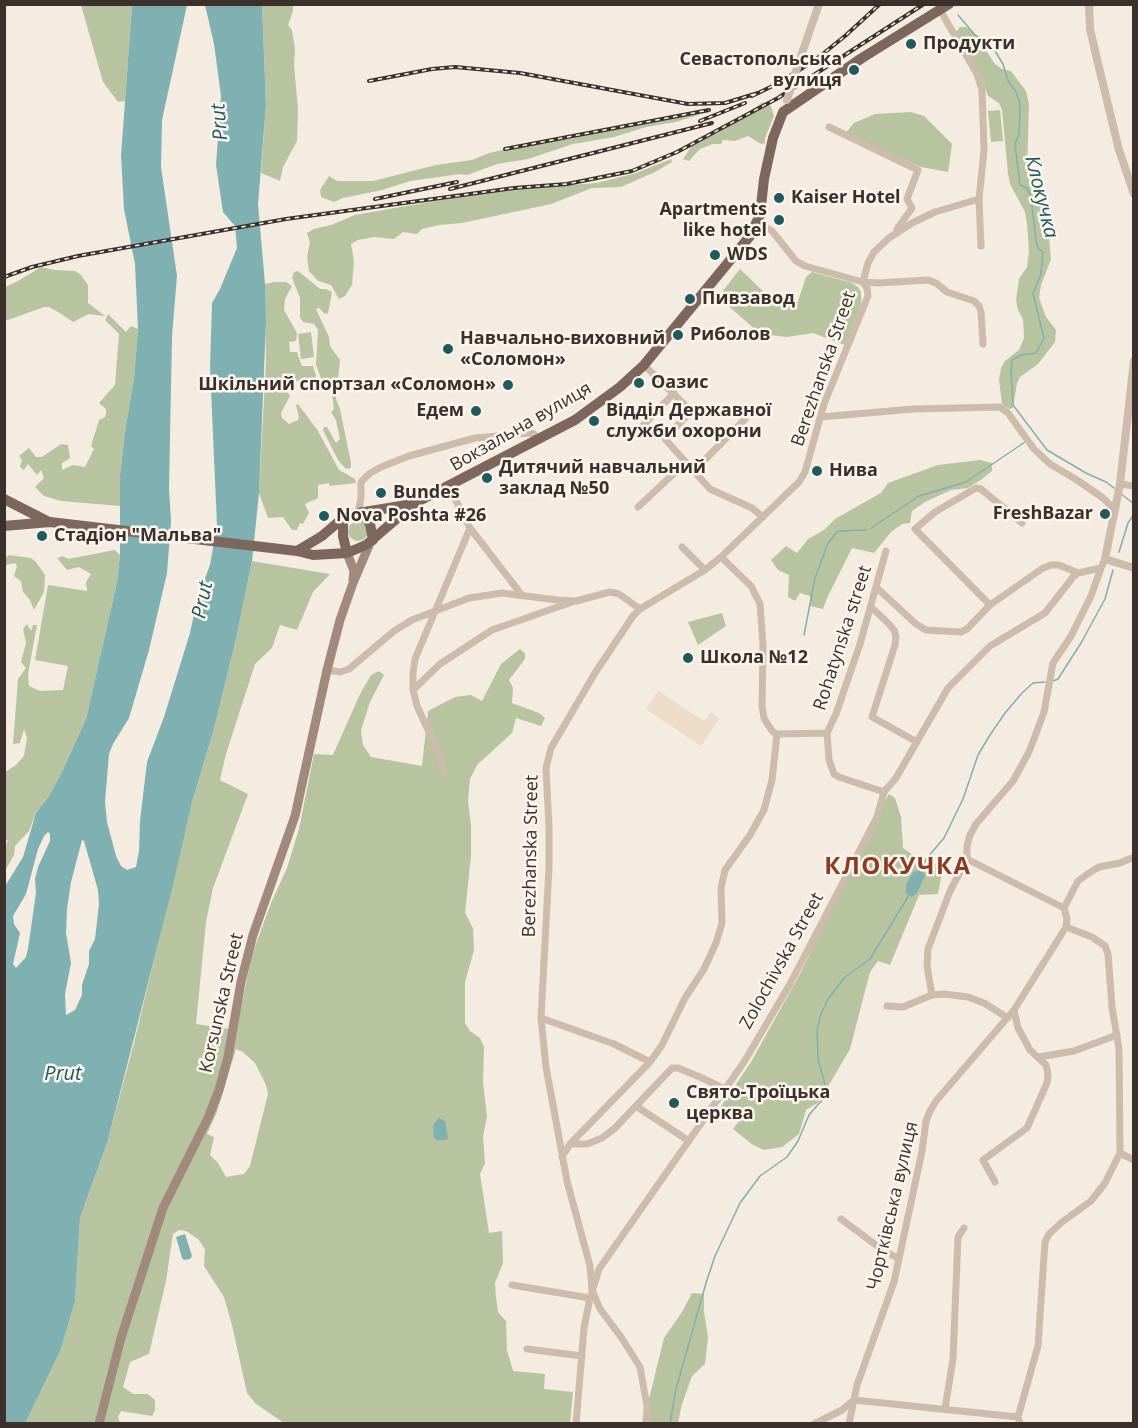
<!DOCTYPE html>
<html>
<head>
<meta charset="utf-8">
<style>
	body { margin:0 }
	#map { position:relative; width:1138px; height:1428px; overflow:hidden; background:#f4ebe1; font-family:"Open Sans",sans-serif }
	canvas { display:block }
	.frame { position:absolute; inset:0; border:6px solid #3b302b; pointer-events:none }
</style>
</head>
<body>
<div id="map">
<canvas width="1138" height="1428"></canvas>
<div class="frame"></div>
</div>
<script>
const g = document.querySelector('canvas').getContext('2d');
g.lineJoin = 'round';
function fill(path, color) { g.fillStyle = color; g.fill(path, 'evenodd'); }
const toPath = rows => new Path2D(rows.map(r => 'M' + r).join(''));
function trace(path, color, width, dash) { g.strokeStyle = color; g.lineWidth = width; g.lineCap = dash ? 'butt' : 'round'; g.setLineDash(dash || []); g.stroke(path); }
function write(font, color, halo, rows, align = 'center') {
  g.font = font + ' "Open Sans",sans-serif'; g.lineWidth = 5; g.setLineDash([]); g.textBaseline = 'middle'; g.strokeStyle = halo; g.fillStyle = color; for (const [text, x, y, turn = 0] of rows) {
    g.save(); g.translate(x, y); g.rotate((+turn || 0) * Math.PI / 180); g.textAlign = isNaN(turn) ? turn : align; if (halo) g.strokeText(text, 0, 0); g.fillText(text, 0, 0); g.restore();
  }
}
fill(toPath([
	[81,5,132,5,125,101,118,102,103,82],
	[262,5,293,5,293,11,288,25,292,30,295,49,294,65,298,109,297,141,283,167,280,181,261,173,266,105],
	[960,27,966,27,973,31,995,64,1002,69,1011,71,1026,91,1029,104,1027,169,1028,178,1045,206,1048,226,1051,259,1041,285,1039,298,1046,317,1056,330,1055,342,1038,364,1020,377,1017,383,1013,408,1009,409,1002,404,999,380,1001,368,1005,361,1019,350,1024,338,1023,319,1018,310,1016,300,1019,279,1027,267,1029,251,1027,224,1025,212,1010,184,1008,173,1002,110,999,103,988,96,980,73,956,32],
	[763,102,771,106,774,116,765,138,765,143,761,144,748,136,735,141,723,140,721,144,713,144,700,149,689,161,683,159,693,144,700,139,718,133],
	[1000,110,1003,141,991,142,988,111],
	[707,112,676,122,646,127,614,137,573,144,528,159,497,164,467,175,460,174,410,181,382,190,343,198,334,202,321,197,320,190,329,176,337,181,373,181,436,165,472,160,489,153,516,147,571,139,639,122],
	[911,112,924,116,952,144,948,172,921,167,845,134,854,123,875,114],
	[671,159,672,162,655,172,621,187,592,188,551,204,462,223,439,225,422,229,417,234,403,232,394,239,374,237,358,240,351,244,354,261,352,285,345,296,339,299,331,285,318,281,309,271,307,257,310,242,307,233,314,229,331,225,355,215,492,191,597,183,636,173],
	[41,267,55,270,75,271,81,275,88,285,88,303,105,316,89,314,73,322,60,313,49,307,44,307,5,321,5,287,18,281],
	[740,269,765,293,797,304,806,277,812,272,852,283,858,287,861,292,861,304,845,345,813,333,787,337,770,335,757,331,718,297],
	[298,271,320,289,326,289,332,292,328,313,325,314,319,308,316,309,329,337,330,346,340,360,336,399,340,409,351,463,351,467,349,469,345,468,338,460,323,430,324,427,327,427,336,443,340,439,336,420,331,412,334,409,332,394,330,390,325,389,316,365,318,330,314,324,303,322,300,317,300,298,292,278,294,272],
	[274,282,286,282,292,286,285,299,284,310,297,333,296,341,289,342,290,352,297,352,302,366,313,366,316,376,315,381,286,381,285,389,290,396,281,413,282,418,289,424,298,420,299,417,296,405,298,404,318,431,339,470,355,479,356,483,330,486,329,483,318,485,318,498,305,504,309,513,303,524,300,523,297,530,292,530,283,517,268,518,259,493,266,361,265,284],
	[108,314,126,332,131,326,138,329,134,378,125,431,120,475,120,506,61,501,44,496,35,487,44,478,41,470,37,475,28,464,24,470,20,467,22,460,19,456,29,448,36,457,42,457,61,444,68,445,70,458,62,463,62,470,73,465,85,467,94,449,91,446,99,420,105,417,106,413,106,409,99,403,115,385,119,334,105,320],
	[311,332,314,357,301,359,298,334],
	[980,460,992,463,992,471,982,479,968,488,951,490,925,502,912,511,910,523,902,524,891,532,874,553,852,548,827,598,823,609,810,606,810,596,800,593,795,601,788,597,789,575,778,570,771,560,786,546,797,553,808,539,824,530,835,519,881,493,888,483,938,465],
	'348 531a10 10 0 1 1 20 0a10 10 0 1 1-20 0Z',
	[115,550,120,555,117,582,86,719,61,774,49,796,36,813,29,831,15,846,14,855,5,871,5,846,8,841,4,839,5,772,16,765,24,756,27,738,24,729,20,743,13,744,18,679,26,668,21,662,26,643,23,629,27,624,31,631,33,625,37,625,28,674,29,686,40,691,63,690,68,666,35,660,48,585,87,591,86,582,91,574,79,567,67,570,57,558,63,556,68,559,73,558],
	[9,555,31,558,36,562,45,575,44,592,34,610,30,600,23,592,21,581,14,576,17,566,15,563,6,565,5,558],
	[252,561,330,574,313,592,297,630,280,625,272,648,255,664,226,754,220,780,248,794,213,888,206,922,196,1024,236,1030,252,955,271,903,287,868,299,829,314,754,333,755,360,694,371,675,379,671,384,675,370,702,361,730,363,745,371,757,422,766,428,711,455,697,471,695,482,701,501,664,520,649,525,653,525,659,509,680,513,688,512,703,539,713,545,718,541,726,516,718,512,733,477,765,470,779,468,800,471,826,471,856,465,913,473,928,474,950,465,982,465,1023,470,1031,480,1038,484,1047,483,1082,487,1117,483,1136,485,1163,480,1174,489,1233,502,1231,503,1263,495,1283,496,1297,498,1312,506,1321,507,1350,513,1371,545,1374,544,1389,573,1392,570,1423,286,1424,281,1421,256,1404,247,1393,232,1325,224,1297,204,1266,205,1249,198,1239,186,1231,179,1230,173,1234,166,1281,149,1354,130,1362,123,1387,133,1394,148,1394,155,1400,155,1410,152,1416,121,1411,118,1417,120,1423,25,1424,61,1349,75,1301,80,1218,108,1140,134,1043,192,802,214,729,236,639],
	[236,1049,243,1052,255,1063,266,1085,268,1094,250,1166,244,1174,226,1177,218,1163,210,1155,214,1137,207,1134,217,1112],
	[722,613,726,626,698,645,688,622],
	[889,794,895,798,901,817,903,848,916,857,943,867,938,894,919,895,890,965,878,961,870,972,850,1049,819,1102,806,1110,799,1134,782,1147,764,1150,753,1145,733,1129,740,1120,720,1108,751,1062,801,972,876,815],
	[692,1293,704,1294,704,1312,708,1337,705,1364,692,1376,682,1404,678,1423,646,1424,648,1403,664,1338,682,1312]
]), '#b8c4a0');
fill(toPath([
	[658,691,704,721,711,712,719,718,701,746,646,709]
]), '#ecdcc8');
fill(toPath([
	[132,5,187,5,162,120,161,167,177,276,172,336,169,489,171,521,167,573,149,650,129,718,113,744,109,754,105,802,107,822,116,856,121,866,127,870,136,867,139,851,140,821,147,762,164,717,190,633,197,600,210,565,217,525,210,367,212,303,220,289,237,248,235,226,223,212,216,165,221,96,214,44,205,5,262,5,266,105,258,204,265,284,266,322,259,493,252,561,236,639,214,729,192,802,173,885,108,1140,80,1218,75,1301,61,1349,25,1424,4,1423,4,888,23,857,36,813,49,796,61,774,86,719,117,582,120,555,120,475,125,431,134,378,138,329,135,264,124,209,121,156],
	[48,832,50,834,50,841,38,867,35,879,36,893,28,949,26,957,16,968,13,964,20,933,14,924,13,916,26,894,38,849,44,836],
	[82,840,84,841,98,890,99,904,95,939,89,951,89,964,82,985,82,995,75,1010,66,1015,65,994,71,963,66,933,67,909,71,882],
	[916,871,923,872,925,876,917,893,912,897,906,893,906,885,913,872],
	[439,1118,445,1121,448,1138,446,1140,436,1140,434,1138,433,1125],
	[185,1234,192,1256,190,1259,184,1260,182,1258,176,1237]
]), '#7fb0b2');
trace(toPath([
	[958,15,975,35,988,43,995,51,1003,64,1008,81,1016,92,1020,104,1019,134,1015,144,1020,185,1027,188,1031,197,1036,241,1038,248,1043,252,1041,274,1033,294,1044,338,1036,353,1021,355,1012,360,1011,371,1013,405,1047,450,1086,473,1106,482,1114,488],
	[1120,493,1134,504],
	[871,528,919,496,966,482,1025,442],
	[1119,552,1128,523,1134,514],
	[804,635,815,578,828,543,838,531,866,530],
	[1053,681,1058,679,1081,643,1105,599,1113,570],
	[919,871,922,864,944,838,963,799,978,755,990,735,1005,713,1022,693,1033,683,1045,682],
	[670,1424,676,1389,706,1283,715,1256,740,1203,760,1176,787,1157,798,1141,809,1115,822,1100,826,1088,818,1059,817,1030,821,1014,828,999,845,977,870,959,909,895]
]), '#7fb0b2', 1.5);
trace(toPath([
	[940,10,977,74,982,90,984,150,979,199,981,246],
	[829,127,918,170,907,199,912,208,897,229],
	[979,199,935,212,912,223,889,238,874,252,868,263,863,282,879,283,928,280,936,283,947,292,974,301,979,306,981,312,983,344],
	[644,365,691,411,665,439,710,489,752,508,763,517],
	[821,417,913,409,1000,407,1008,413,1034,449,1050,464,1077,480,1103,498,1114,509],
	[631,438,674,393],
	[694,471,745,419],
	[1120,484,1134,486],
	[449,487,470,528,521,594],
	[638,507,685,463],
	[358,513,361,498,361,482,369,474,381,467,409,456,475,438,529,433,534,434,538,440],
	[682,547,705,570],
	[876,587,916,624,926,630,961,632,967,629,990,605,1043,568,1051,565,1059,565,1078,573],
	[990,605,915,529,935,512,976,488,981,489,1022,523],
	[871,607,889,624,894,630,896,637,895,645,872,717,917,742],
	[327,670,340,672,349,669,394,631,412,620,469,598,502,593,557,600,576,601,610,592,619,594,640,609],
	[413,690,440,664,492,630,572,602],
	[827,733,836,714,860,644,886,551],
	[777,734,827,733,829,760,834,774,839,777,884,792],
	[443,771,440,756,417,706,413,690,413,673,415,659,470,528],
	[1064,908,1078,881,1089,873,1099,867,1120,863,1134,857],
	[932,995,927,966,928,949,950,891,967,859,967,846,970,835,976,824,1013,781,1029,752,1044,712,1053,663,1071,636,1091,596,1101,568],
	[887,1006,903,1007,932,995,944,994,968,997,984,1003,1008,1018],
	[541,1018,614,1044,650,1062],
	[1039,1057,1074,1051,1117,1035],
	[636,1106,689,1141],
	[570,1144,587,1144,602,1138,615,1128,672,1068,678,1068,700,1077,725,1089],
	[1120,1153,1134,1160],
	[562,1157,570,1144,650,1062,662,1045,685,998,704,969,716,943,722,923,721,888,725,870,750,835,764,810,772,780,777,734,773,732,768,725,764,718,762,706,763,645,760,604,751,586,721,557],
	[995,1182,983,1160,1027,1128,1047,1083,1048,1074,1046,1065,1030,1050,1022,1035,1018,1028,1014,1010],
	[841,1219,880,1248,899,1259],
	[512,1285,590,1298],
	[527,1349,582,1356],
	[945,1409,953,1359,958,1237,964,1228],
	[576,1424,584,1328,590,1298,599,1269,744,1062,790,984,877,817,884,792,896,778,948,688,990,646,1045,613,1073,577,1078,573,1101,568,1105,559],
	[646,1424,647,1406,640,1367,621,1337,600,1309,592,1290,590,1266,567,1181,546,1067,541,1018,549,867,549,827,546,768,551,748,595,673,633,616,640,609,705,570,721,557,799,482,805,472,824,404,868,296,867,288,863,282,805,266,796,261,772,231,757,222],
	[814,1424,842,1410,854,1400,1018,1417],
	[849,1424,857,1385,894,1282,922,1151,926,1121,930,1111,936,1101,1014,1010,1066,927,1067,919,1064,908,967,859],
	[1020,1424,1018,1417,1038,1346,1045,1242,1049,1234,1062,1222,1091,1201,1105,1183,1120,1153,1119,1049,1112,1007,1108,954,1105,946,1092,937,1066,927]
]), '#cdbbac', 7);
trace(toPath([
	[1089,4,1090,29,1096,55,1119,150,1134,194],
	[800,59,819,4],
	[1134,361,1120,484,1105,559,1134,568]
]), '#cdbbac', 8);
trace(toPath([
	[347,553,354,571,353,580],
	[99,1424,121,1338,163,1208,208,1118,219,1090,228,1057,241,982,253,935,295,816,327,670,340,620,353,583,370,543]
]), '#a18a7d', 9);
trace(toPath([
	[4,499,49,522],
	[362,512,370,524,373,540],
	[343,518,343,536,347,553],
	[4,526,50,522,297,551,313,555,347,553,366,545,415,503,575,420,620,387,644,365,750,236,760,215,764,179,773,138,783,112,862,58,949,4],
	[297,551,322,536,343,518,358,513,413,504]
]), '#7d675c', 10);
const rail = toPath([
	[369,81,432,69,455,67,520,73,688,104,725,103,758,93],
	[781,82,819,57,845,36,880,4],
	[752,96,787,79],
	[700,121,745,103],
	[505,149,709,110],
	[450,189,712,123],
	[375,199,457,182],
	[4,277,32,267,78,256,286,219,514,188,567,184,632,171,677,152,778,98,924,4]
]);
trace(rail, '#3b302b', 4);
trace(rail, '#fbf5ee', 1.5, [4.5]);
trace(toPath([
	[787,100,800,59]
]), '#cdbbac', 8);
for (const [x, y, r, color] of [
	[911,44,6,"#1f5a5e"],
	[854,70,6,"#1f5a5e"],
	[779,198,6,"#1f5a5e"],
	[779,220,6,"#1f5a5e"],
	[715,255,6,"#1f5a5e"],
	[690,299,6,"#1f5a5e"],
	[678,335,6,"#1f5a5e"],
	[448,349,6,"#1f5a5e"],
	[639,383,6,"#1f5a5e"],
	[508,385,6,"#1f5a5e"],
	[476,411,6,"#1f5a5e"],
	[594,421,6,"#1f5a5e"],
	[817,471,6,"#1f5a5e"],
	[487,478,6,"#1f5a5e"],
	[381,493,6,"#1f5a5e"],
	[1105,514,6,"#1f5a5e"],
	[324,516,6,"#1f5a5e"],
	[42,536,6,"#1f5a5e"],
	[688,658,6,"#1f5a5e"],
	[674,1103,6,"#1f5a5e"]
]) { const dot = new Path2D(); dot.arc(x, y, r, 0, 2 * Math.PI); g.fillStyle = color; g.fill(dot); trace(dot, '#fbf5ee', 2); }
write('bold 18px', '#3b302b', '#fbf5ee', [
	["Продукти",923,44],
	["Севастопольська",842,60,"right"],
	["вулиця",842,81,"right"],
	["Kaiser Hotel",791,198],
	["Apartments",767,210,"right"],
	["like hotel",767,231,"right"],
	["WDS",727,255],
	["Пивзавод",702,299],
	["Риболов",690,335],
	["Навчально-виховний",460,339],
	["«Соломон»",460,360],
	["Оазис",651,383],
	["Шкільний спортзал «Соломон»",496,385,"right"],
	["Едем",464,411,"right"],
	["Відділ Державної",606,411],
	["служби охорони",606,432],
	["Дитячий навчальний",499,468],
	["заклад №50",499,489],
	["Нива",829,471],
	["Bundes",393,493],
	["FreshBazar",1093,514,"right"],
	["Nova Poshta #26",336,516],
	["Стадіон \"Мальва\"",54,536],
	["Школа №12",700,658],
	["Свято-Троїцька",686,1093],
	["церква",686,1114]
], 'left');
write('18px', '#3b302b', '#fbf5ee', [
	["Berezhanska Street",824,369,-71],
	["Вокзальна вулиця",521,427,-30],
	["Rohatynska street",843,638,-72],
	["Berezhanska Street",531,856,-89],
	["Zolochivska Street",782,961,-61],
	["Korsunska Street",222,1003,-77],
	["Чортківська вулиця",893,1206,-77]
]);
write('italic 20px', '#1f5a5e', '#fbf5ee', [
	["Prut",220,122,-95],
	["Клокучка",1041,197,76],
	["Prut",203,600,-78],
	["Prut",63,1074]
]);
g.letterSpacing = '1.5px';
write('bold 24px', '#8c3b22', '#fbf5ee', [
	["КЛОКУЧКА",898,867]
]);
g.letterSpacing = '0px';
</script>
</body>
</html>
